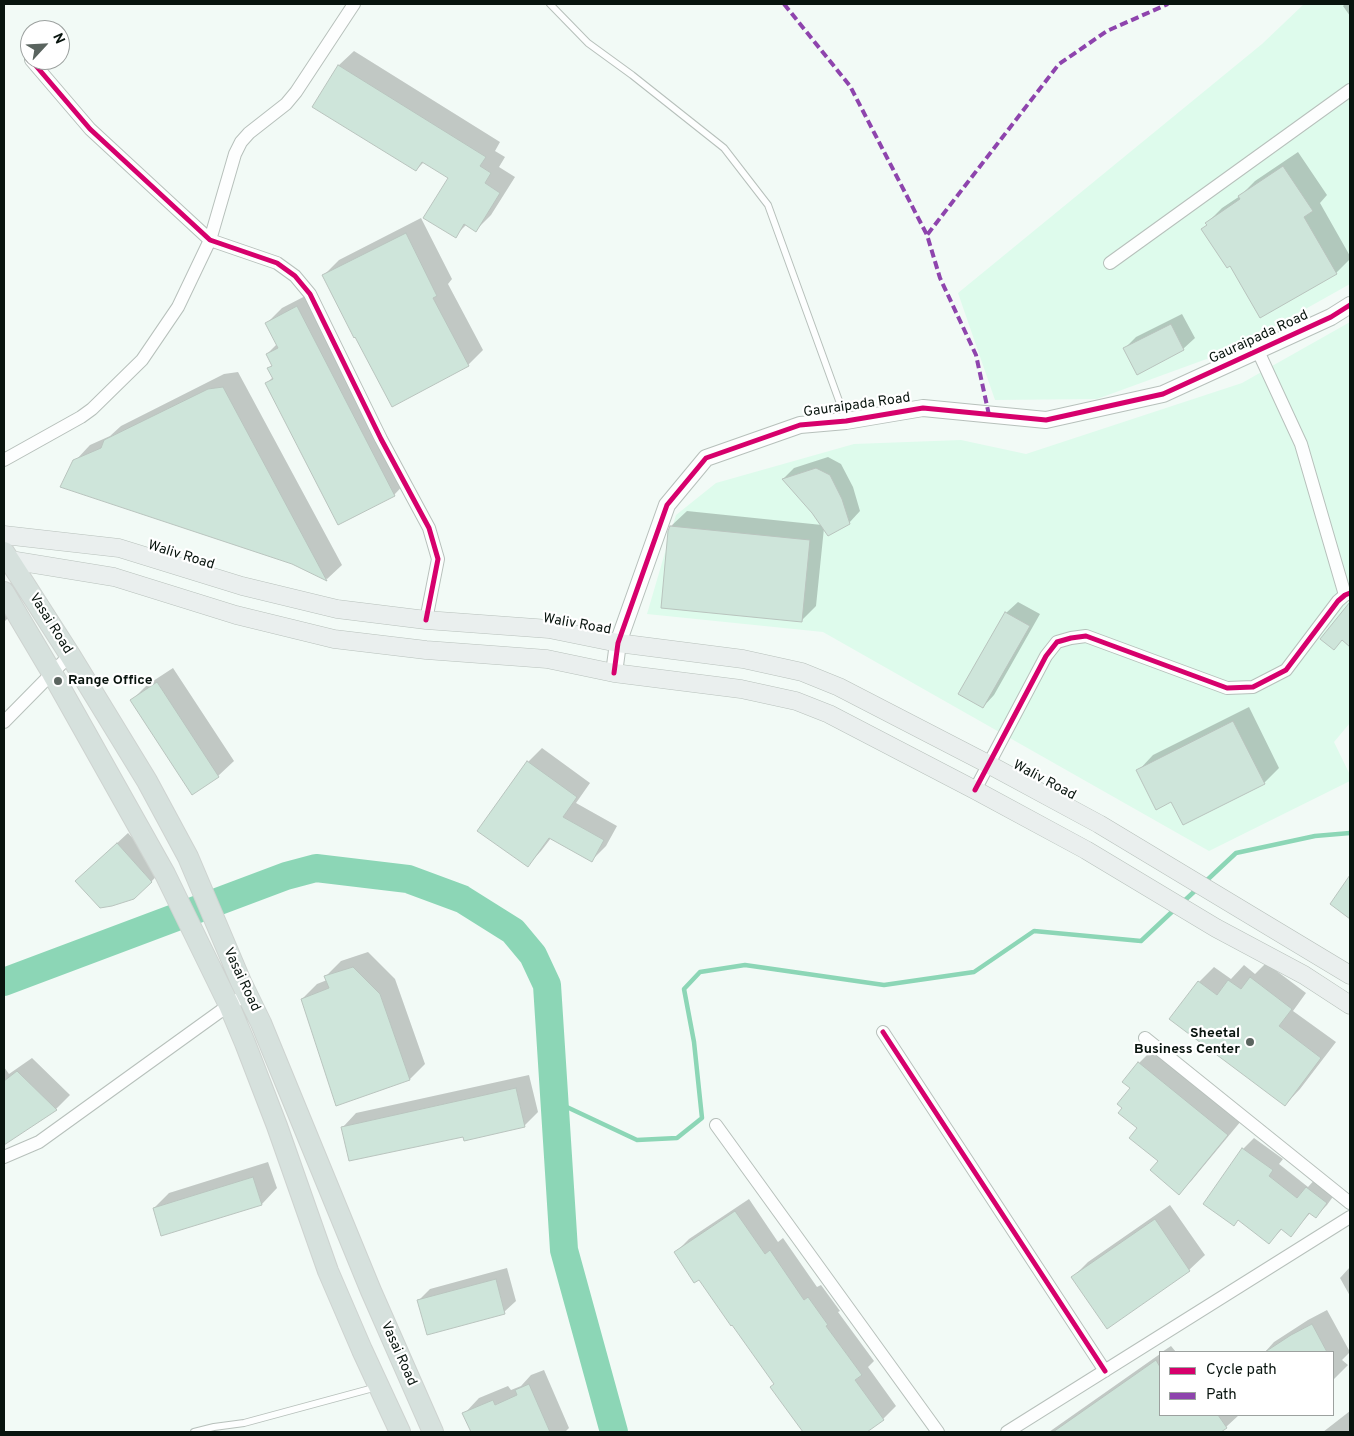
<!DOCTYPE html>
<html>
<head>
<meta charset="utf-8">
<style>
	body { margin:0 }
	#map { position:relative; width:1354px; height:1436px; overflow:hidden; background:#f2faf6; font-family:Overpass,sans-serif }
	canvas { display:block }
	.frame { position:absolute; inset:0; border:5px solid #08140e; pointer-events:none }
	.legend { position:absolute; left:1159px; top:1351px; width:175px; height:65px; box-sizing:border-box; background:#fff; border:1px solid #9ca19f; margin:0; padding:6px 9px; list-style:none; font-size:15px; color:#08140e }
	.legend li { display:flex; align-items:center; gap:10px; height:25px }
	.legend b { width:25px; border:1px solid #9ca19f }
	.north { position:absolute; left:20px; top:20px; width:50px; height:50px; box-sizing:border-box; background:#fff; border:1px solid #9ca19f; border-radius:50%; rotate:65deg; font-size:14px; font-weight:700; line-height:20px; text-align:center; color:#08140e }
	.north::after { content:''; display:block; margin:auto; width:18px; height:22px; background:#5a645f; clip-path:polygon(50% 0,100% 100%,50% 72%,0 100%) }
</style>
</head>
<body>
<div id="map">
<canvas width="1354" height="1436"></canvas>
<div class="frame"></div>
<ul class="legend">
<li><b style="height:6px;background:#d6006c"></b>Cycle path</li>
<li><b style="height:6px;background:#8e44ad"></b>Path</li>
</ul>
<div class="north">N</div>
</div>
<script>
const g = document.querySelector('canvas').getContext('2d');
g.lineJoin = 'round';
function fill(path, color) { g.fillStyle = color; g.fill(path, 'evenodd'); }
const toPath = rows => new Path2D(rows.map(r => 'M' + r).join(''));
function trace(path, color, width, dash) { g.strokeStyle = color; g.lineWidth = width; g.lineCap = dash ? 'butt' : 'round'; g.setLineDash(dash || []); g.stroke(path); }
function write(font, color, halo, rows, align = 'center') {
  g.font = font + ' Overpass,sans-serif'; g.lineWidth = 4.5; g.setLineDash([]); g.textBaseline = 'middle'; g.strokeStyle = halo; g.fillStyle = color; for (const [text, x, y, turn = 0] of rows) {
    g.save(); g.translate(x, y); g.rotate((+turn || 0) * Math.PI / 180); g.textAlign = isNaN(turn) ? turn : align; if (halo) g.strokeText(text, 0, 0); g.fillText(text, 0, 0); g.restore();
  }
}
fill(toPath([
	[1304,4,1350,4,1350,284,1234,349,1097,399,995,400,958,293,1262,44],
	[1350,322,1350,723,1334,742,1350,775,1350,781,1209,851,823,632,647,614,676,515,716,483,854,444,961,440,1026,454,1242,383]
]), '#defbec');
fill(toPath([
	[1345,4,1350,4,1350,16,1343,6],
	[354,51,500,142,495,151,505,157,499,167,515,177,491,215,476,230,467,224,455,236,450,178,424,162,416,170,338,66],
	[1298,152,1327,195,1320,203,1350,256,1350,259,1336,273,1207,223,1222,208,1240,196,1255,181],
	[421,218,452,279,448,284,483,350,468,365,324,275,339,260],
	[313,292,409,479,394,495,267,383,273,377,269,368,273,365,267,354,277,344,267,323,282,308],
	[1182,314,1195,338,1183,349,1125,348,1136,337],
	[238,372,342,565,327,579,75,461,90,445,110,436,121,426,224,374],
	[828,457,841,464,853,487,860,511,849,523,824,528,816,606,801,621,671,526,687,511,822,525,813,513,783,479,794,468],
	[4,594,14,612,4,622],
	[1018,602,1040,614,994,695,983,707,1006,613],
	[173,668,234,761,218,776,192,793,132,700,147,685],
	[1249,707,1279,768,1264,783,1138,771,1153,755],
	[542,748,590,783,576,803,617,826,606,846,592,860,551,838,541,851,528,865,528,762],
	[128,833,162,870,151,882,88,870],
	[368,952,395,979,425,1064,410,1079,302,999,317,984,327,980,326,976,341,961],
	[1266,963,1306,993,1293,1011,1336,1042,1300,1089,1285,1105,1199,982,1214,967,1231,979,1244,965,1255,974],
	[1152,1050,1241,1121,1192,1180,1179,1193,1139,1128,1124,1108,1132,1088,1139,1063],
	[32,1058,70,1095,56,1109,4,1144,4,1067,9,1074],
	[529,1075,538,1112,524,1126,464,1135,343,1127,356,1113],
	[1254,1138,1283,1159,1279,1164,1308,1187,1318,1176,1337,1191,1327,1205,1316,1216,1311,1212,1291,1235,1282,1229,1269,1242,1243,1149],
	[268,1162,277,1188,262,1204,162,1234,154,1208,169,1193],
	[749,1199,778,1242,783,1238,817,1287,821,1285,840,1311,838,1312,874,1361,868,1367,896,1406,883,1419,865,1432,800,1432,803,1430,776,1384,699,1278,676,1252,689,1239],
	[1170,1205,1205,1255,1189,1270,1073,1277,1088,1262],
	[1350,1267,1350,1296,1340,1278],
	[507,1268,516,1301,504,1312,419,1300,430,1289],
	[1327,1310,1350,1352,1342,1360,1348,1365,1333,1380,1333,1352,1265,1352,1274,1342,1308,1320],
	[1171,1346,1176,1352,1162,1352],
	[1160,1354,1160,1415,1239,1415,1226,1427,1219,1432,1049,1432],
	[544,1370,569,1428,565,1432,472,1432,464,1414,479,1398,508,1386,511,1390,521,1386,531,1375],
	[1350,1411,1350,1432,1323,1432]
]), '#0003');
trace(toPath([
	[1205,882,1236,853,1315,836,1350,833],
	[1183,902,1197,889],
	[554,1101,637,1140,677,1138,702,1118,694,1042,684,989,700,972,745,965,884,985,974,972,1034,931,1141,941,1175,909]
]), '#8cd6b6', 4.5);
trace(toPath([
	[4,982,286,876,316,868,408,879,462,899,513,931,533,955,547,985,564,1250,614,1432]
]), '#8cd6b6', 28);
const building = toPath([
	[338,65,486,157,480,166,491,173,485,183,500,193,476,232,464,224,456,238,423,218,448,178,422,162,416,171,312,107,338,65],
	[1283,166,1313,211,1304,217,1337,274,1260,318,1230,266,1227,268,1201,229,1207,225,1205,223,1240,199,1238,196,1283,166],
	[406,233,437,296,433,298,469,366,392,407,355,337,354,338,322,275,406,233],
	[297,306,395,496,338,525,265,383,273,379,267,368,272,366,266,354,278,348,265,323,297,306],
	[1171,324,1184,350,1137,375,1123,348,1171,324],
	[223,387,327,581,292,564,60,487,73,460,101,448,104,440,208,389,223,387],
	[816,468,830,475,842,499,850,524,828,536,812,513,782,479,816,468],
	[670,526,810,540,802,622,661,608,668,531,670,526],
	[1350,602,1350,647,1342,640,1334,650,1320,639,1350,602],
	[1005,612,1030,626,983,708,958,694,1005,612],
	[157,682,219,777,192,795,130,700,157,682],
	[1233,721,1265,784,1183,825,1171,802,1156,810,1136,770,1233,721],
	[527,761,577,797,563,817,604,840,592,862,549,838,528,867,477,831,527,761],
	[117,843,152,882,134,899,112,906,100,908,75,881,117,843],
	[1350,875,1350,919,1330,904,1350,875],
	[353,967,380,994,410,1080,336,1106,301,999,329,988,324,976,353,967],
	[1250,977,1292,1009,1279,1026,1321,1058,1285,1106,1169,1019,1198,981,1217,995,1228,980,1241,989,1250,977],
	[1138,1062,1228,1135,1179,1195,1150,1170,1158,1161,1129,1138,1137,1128,1118,1113,1122,1108,1117,1104,1130,1088,1122,1082,1138,1062],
	[17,1071,57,1110,4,1145,4,1081,17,1071],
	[516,1088,525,1127,464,1141,463,1137,349,1161,341,1127,516,1088],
	[1242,1148,1273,1170,1269,1176,1297,1198,1306,1187,1327,1203,1316,1218,1309,1213,1291,1237,1281,1229,1269,1244,1238,1220,1234,1226,1203,1204,1242,1148],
	[253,1177,262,1205,161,1236,153,1208,253,1177],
	[735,1211,765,1254,770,1250,804,1300,808,1297,828,1325,826,1326,862,1375,855,1380,884,1420,867,1432,803,1432,770,1387,774,1384,732,1325,731,1326,699,1280,694,1283,674,1252,735,1211],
	[1155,1219,1190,1271,1107,1329,1071,1277,1155,1219],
	[496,1279,505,1314,427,1335,417,1300,496,1279],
	[1312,1324,1327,1352,1265,1352,1291,1335,1312,1324],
	[1156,1360,1160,1367,1160,1415,1218,1415,1227,1428,1221,1432,1053,1432,1156,1360],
	[529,1384,550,1432,471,1432,462,1413,493,1400,495,1405,517,1395,515,1390,529,1384]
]);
fill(building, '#cee5da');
trace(building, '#b9c4be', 1);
const service = toPath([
	[550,4,588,43,632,75,724,148,768,205,846,420],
	[194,1432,214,1427,244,1423,377,1387]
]);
const minor = toPath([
	[31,60,90,129,210,240,277,263,295,276,310,294,381,439,429,528,438,559,426,620],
	[1110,263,1350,90],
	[1258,351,1301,444,1345,595],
	[4,460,81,417,92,409,142,360,178,307,210,240,235,154,241,142,249,133,286,104,296,92,354,4],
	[4,722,70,655],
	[975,790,1046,656,1057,642,1071,638,1086,636,1227,688,1253,687,1286,670,1338,601,1345,595,1350,593],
	[883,1032,1105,1371],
	[1145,1038,1350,1203],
	[716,1125,938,1432],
	[4,1157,39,1142,229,1005,246,995],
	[1007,1432,1350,1217]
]);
const tertiary = toPath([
	[614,673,618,643,667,505,706,458,800,425,846,421,923,408,1046,420,1163,394,1331,317,1350,305]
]);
const secondary = toPath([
	[4,535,119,548,242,586,337,609,426,620,549,629,618,643,743,659,802,672,839,687,988,764,1099,824,1350,975],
	[4,559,114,577,236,615,334,639,426,650,547,659,614,673,741,689,796,701,829,714,975,790,1086,850,1216,928,1304,975,1350,1005]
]);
const primary = toPath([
	[4,552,70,655,147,781,188,857,241,982,261,1023,371,1291,433,1432],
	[4,592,52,673,165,874,229,1005,245,1043,277,1126,328,1271,362,1350,400,1432]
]);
trace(service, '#b7c0bb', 8);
trace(minor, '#b7c0bb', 14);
trace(tertiary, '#b7c0bb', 18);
trace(secondary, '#b7c0bb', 19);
trace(primary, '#ced3d0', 22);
trace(service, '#fdfefe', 6);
trace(minor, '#fdfefe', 12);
trace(tertiary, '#fdfefe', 16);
trace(secondary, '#eaefee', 18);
trace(primary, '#d6e1dd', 20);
trace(toPath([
	[784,4,850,86,927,235],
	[989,415,976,355,940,278,927,235,1059,64,1107,31,1168,4]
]), '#8e44ad', 4, [8, 4]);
trace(toPath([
	[31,60,90,129,210,240,277,263,295,276,310,294,381,439,429,528,438,559,426,620],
	[614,673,618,643,667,505,706,458,800,425,846,421,923,408,1046,420,1163,394,1331,317,1350,305],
	[975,790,1046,656,1057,642,1071,638,1086,636,1227,688,1253,687,1286,670,1338,601,1345,595,1350,593],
	[883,1032,1105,1371]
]), '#d6006c', 5);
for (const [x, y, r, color] of [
	[58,681,5,"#5a645f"],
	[1250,1042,5,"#5a645f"]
]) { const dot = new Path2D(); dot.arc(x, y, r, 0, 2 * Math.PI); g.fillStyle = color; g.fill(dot); trace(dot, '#fff', 2); }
write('14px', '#08140e', '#fff', [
	["Gauraipada Road",1259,338,-25],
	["Gauraipada Road",857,406,-8],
	["Waliv Road",181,556,17],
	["Vasai Road",50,624,58],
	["Waliv Road",577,625,10],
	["Waliv Road",1044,781,28],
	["Vasai Road",241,980,65],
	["Vasai Road",398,1354,66]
]);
write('bold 14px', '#08140e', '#fff', [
	["Range Office",68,681],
	["Sheetal",1240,1034,"right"],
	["Business Center",1240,1050,"right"]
], 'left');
</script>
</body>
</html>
